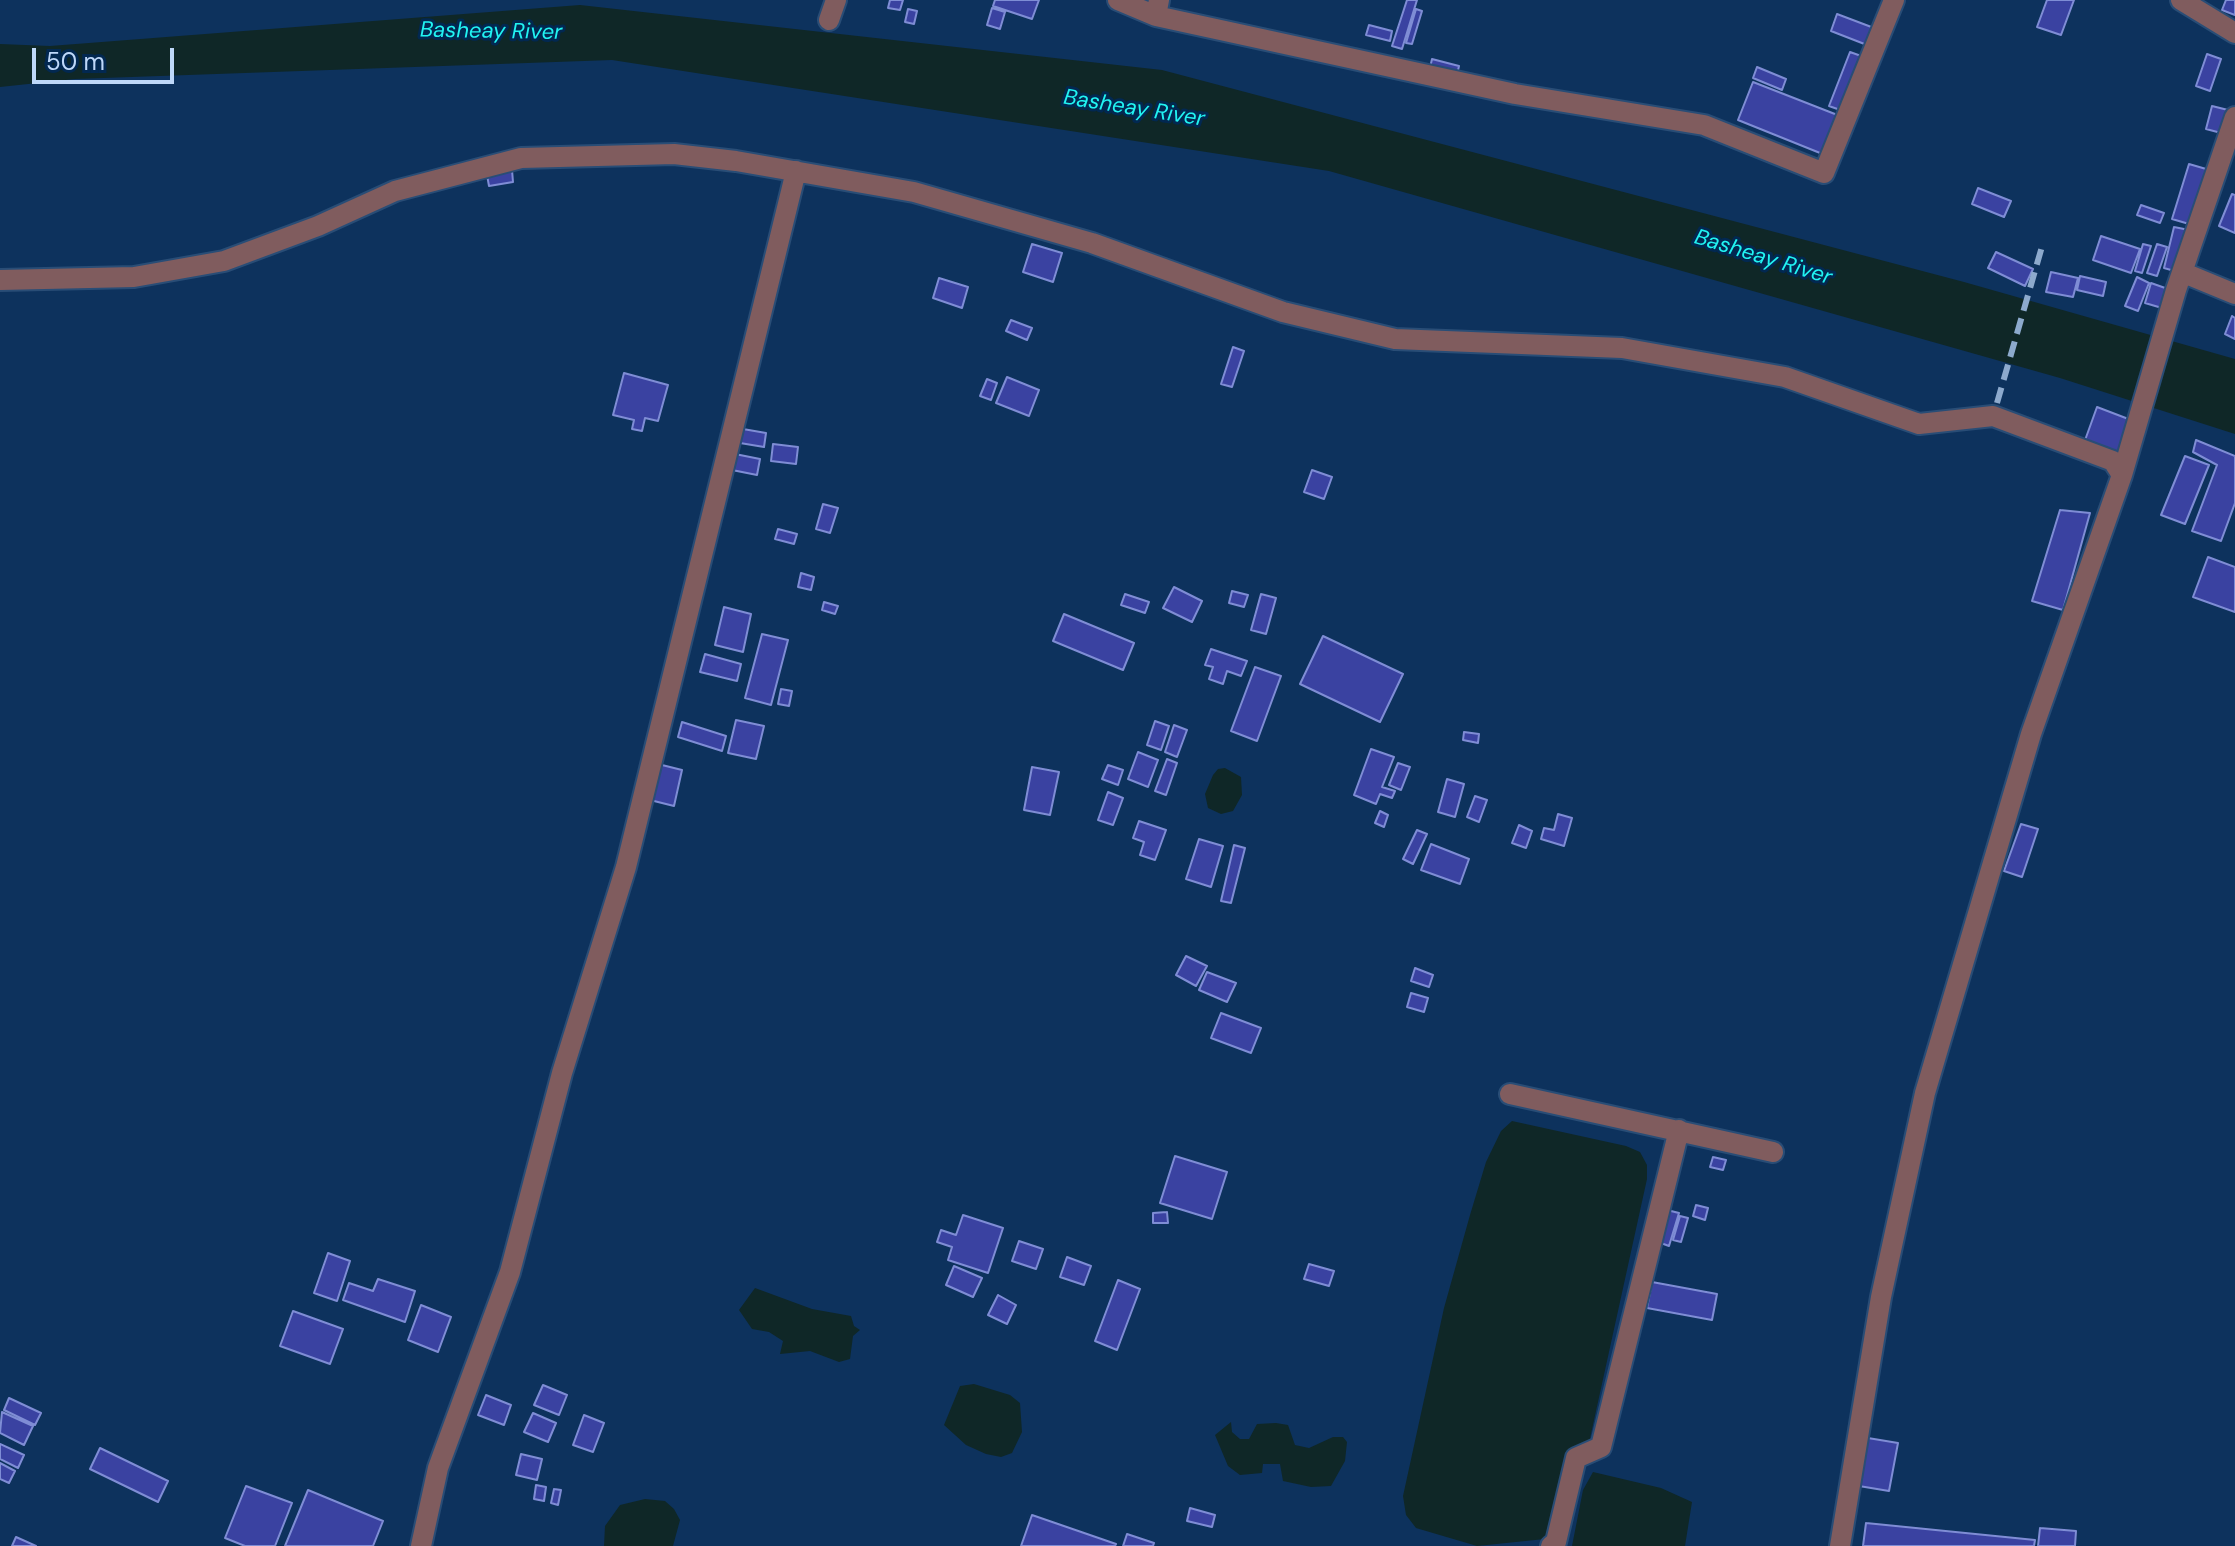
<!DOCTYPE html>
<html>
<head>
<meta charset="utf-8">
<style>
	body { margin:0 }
	#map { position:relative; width:2235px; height:1546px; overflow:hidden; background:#0d325d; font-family:"DM Sans",sans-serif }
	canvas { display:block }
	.scale { position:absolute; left:32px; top:48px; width:142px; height:36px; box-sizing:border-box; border:4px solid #bed8f9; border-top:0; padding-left:10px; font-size:24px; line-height:28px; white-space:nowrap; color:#bed8f9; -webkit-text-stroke:6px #022851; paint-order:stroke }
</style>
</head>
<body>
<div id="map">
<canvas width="2235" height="1546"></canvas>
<div class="scale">50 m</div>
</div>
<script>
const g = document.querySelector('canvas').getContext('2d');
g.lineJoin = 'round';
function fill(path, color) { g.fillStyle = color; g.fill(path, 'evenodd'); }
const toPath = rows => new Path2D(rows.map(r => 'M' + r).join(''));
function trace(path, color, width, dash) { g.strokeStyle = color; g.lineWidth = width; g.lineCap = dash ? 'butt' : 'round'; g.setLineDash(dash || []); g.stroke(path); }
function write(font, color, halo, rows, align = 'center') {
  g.font = font + ' "DM Sans",sans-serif'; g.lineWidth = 6; g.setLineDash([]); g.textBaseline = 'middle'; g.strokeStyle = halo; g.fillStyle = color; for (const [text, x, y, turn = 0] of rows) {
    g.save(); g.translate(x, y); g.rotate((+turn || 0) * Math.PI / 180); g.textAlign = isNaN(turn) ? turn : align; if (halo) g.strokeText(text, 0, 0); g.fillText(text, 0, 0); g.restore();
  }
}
fill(toPath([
	[580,5,1162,70,1964,282,2235,359,2235,434,2060,378,1329,171,612,60,75,79,0,87,0,44,50,46],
	[1225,768,1241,777,1242,795,1233,811,1221,814,1208,808,1205,794,1213,775,1218,769],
	[1512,1121,1626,1146,1640,1152,1647,1165,1647,1179,1589,1443,1559,1524,1545,1539,1477,1546,1416,1528,1406,1515,1403,1496,1444,1308,1470,1215,1486,1162,1501,1131],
	[755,1288,812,1309,851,1316,854,1326,860,1330,853,1336,850,1359,839,1362,810,1351,780,1354,783,1341,769,1332,752,1329,739,1310],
	[974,1384,1010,1395,1020,1403,1022,1432,1012,1453,1001,1457,986,1454,966,1445,944,1425,960,1386],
	[1231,1422,1232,1432,1240,1439,1249,1439,1257,1424,1276,1423,1288,1425,1295,1445,1309,1448,1333,1437,1343,1437,1347,1442,1345,1461,1331,1486,1311,1487,1283,1481,1280,1464,1263,1464,1262,1473,1240,1475,1228,1466,1215,1435],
	[1593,1472,1661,1488,1692,1502,1685,1546,1572,1546,1583,1490],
	[645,1499,665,1501,674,1509,680,1520,673,1546,604,1546,605,1526,620,1505]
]), '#0f2727');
const building = toPath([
	[890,0,903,0,900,10,888,8,890,0],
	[995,0,1039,0,1032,19,993,6,995,0],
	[1407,0,1417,0,1402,49,1392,46,1407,0],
	[2047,0,2074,0,2061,35,2037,27,2047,0],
	[2226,0,2235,0,2235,15,2222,10,2226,0],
	[992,8,1005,12,1000,29,987,25,992,8],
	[908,9,917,11,914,24,905,22,908,9],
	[1416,9,1422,11,1412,44,1406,43,1416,9],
	[1837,14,1874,28,1867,45,1831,31,1837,14],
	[1369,25,1392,31,1390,41,1366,35,1369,25],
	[1850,52,1864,57,1843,111,1829,106,1850,52],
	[2207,54,2221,59,2210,91,2196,86,2207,54],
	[1432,59,1459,66,1457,75,1430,68,1432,59],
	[1757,67,1786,79,1782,90,1753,78,1757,67],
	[1753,82,1840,116,1825,155,1738,120,1753,82],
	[2212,106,2232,111,2225,134,2206,129,2212,106],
	[2189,164,2213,171,2196,226,2172,219,2189,164],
	[512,170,513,182,489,186,487,175,512,170],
	[1978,188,2011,201,2004,217,1972,204,1978,188],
	[2232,194,2235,195,2235,233,2219,226,2232,194],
	[2141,205,2164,213,2160,223,2137,215,2141,205],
	[2174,227,2189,230,2178,272,2164,268,2174,227],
	[2101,236,2140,249,2131,273,2093,260,2101,236],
	[1032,244,1062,253,1053,282,1023,272,1032,244],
	[2143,244,2151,246,2142,273,2135,271,2143,244],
	[2157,244,2167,247,2157,276,2147,273,2157,244],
	[1996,252,2033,269,2025,286,1988,268,1996,252],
	[2051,272,2078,278,2073,297,2046,292,2051,272],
	[2080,276,2106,282,2103,296,2077,290,2080,276],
	[2137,277,2149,283,2138,311,2125,306,2137,277],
	[939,278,968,287,962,308,933,298,939,278],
	[2151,283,2168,289,2162,308,2145,303,2151,283],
	[2232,316,2235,318,2235,339,2225,334,2232,316],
	[1011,320,1032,328,1027,340,1006,331,1011,320],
	[1233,347,1244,351,1232,387,1221,384,1233,347],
	[624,373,668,385,658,421,645,418,642,431,632,429,634,420,613,415,624,373],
	[1007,377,1039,390,1029,416,996,403,1007,377],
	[987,379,997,383,991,400,980,396,987,379],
	[2097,407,2131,420,2118,455,2084,443,2097,407],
	[743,429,766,433,764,447,740,443,743,429],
	[2196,440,2235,456,2235,503,2221,541,2192,531,2217,465,2193,452,2196,440],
	[773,444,798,447,796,464,771,461,773,444],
	[735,454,760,459,757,475,732,470,735,454],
	[2185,456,2209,465,2185,524,2161,515,2185,456],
	[1312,470,1332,477,1324,499,1304,492,1312,470],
	[823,504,838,508,830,533,816,529,823,504],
	[2060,510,2090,513,2063,610,2032,601,2060,510],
	[778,529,797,534,794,544,775,539,778,529],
	[2208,557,2235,567,2235,612,2193,597,2208,557],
	[801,573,814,577,811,590,798,587,801,573],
	[1174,587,1202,601,1192,622,1163,608,1174,587],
	[1232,591,1248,595,1244,607,1229,603,1232,591],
	[1125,594,1149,602,1145,613,1121,605,1125,594],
	[1261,594,1276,598,1266,634,1251,630,1261,594],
	[824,602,838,606,835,614,822,610,824,602],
	[724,607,751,614,743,652,715,645,724,607],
	[1064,614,1134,643,1123,670,1053,641,1064,614],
	[762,634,788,640,771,705,745,698,762,634],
	[1323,636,1403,674,1380,722,1300,684,1323,636],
	[1211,649,1247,661,1241,676,1227,671,1223,684,1209,679,1213,667,1205,665,1211,649],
	[705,654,741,664,737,681,700,672,705,654],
	[1255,667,1281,676,1257,741,1231,731,1255,667],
	[781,689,792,691,789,706,778,704,781,689],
	[736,720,764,726,756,759,728,753,736,720],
	[1155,721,1169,726,1161,750,1147,745,1155,721],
	[682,722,726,736,722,751,678,737,682,722],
	[1174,725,1187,730,1177,757,1165,752,1174,725],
	[1464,732,1479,734,1478,743,1463,740,1464,732],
	[1371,749,1394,757,1382,787,1395,791,1392,798,1380,794,1376,804,1354,795,1371,749],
	[1138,752,1158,760,1148,787,1128,779,1138,752],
	[1167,759,1177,763,1166,795,1155,791,1167,759],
	[1398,763,1410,767,1401,790,1389,785,1398,763],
	[658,764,682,770,674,806,650,800,658,764],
	[1108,765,1123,770,1118,785,1102,779,1108,765],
	[1032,767,1059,772,1050,815,1024,810,1032,767],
	[1447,779,1464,784,1455,817,1438,812,1447,779],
	[1108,792,1123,798,1113,825,1098,820,1108,792],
	[1475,796,1487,800,1479,822,1467,817,1475,796],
	[1380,811,1388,815,1384,827,1375,823,1380,811],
	[1558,814,1572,818,1564,846,1541,839,1544,828,1554,830,1558,814],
	[1139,821,1166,830,1155,860,1140,855,1144,842,1133,838,1139,821],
	[2021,824,2038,829,2022,877,2004,871,2021,824],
	[1519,825,1532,831,1526,848,1512,843,1519,825],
	[1417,830,1427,834,1413,864,1403,859,1417,830],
	[1199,839,1223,846,1211,887,1186,879,1199,839],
	[1431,844,1469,859,1460,884,1421,870,1431,844],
	[1234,845,1245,848,1231,903,1221,901,1234,845],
	[1186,956,1207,966,1196,986,1176,975,1186,956],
	[1415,968,1433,975,1429,987,1411,981,1415,968],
	[1207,972,1236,983,1227,1002,1199,990,1207,972],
	[1411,993,1428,998,1424,1012,1407,1007,1411,993],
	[1221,1013,1261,1028,1251,1053,1211,1038,1221,1013],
	[1175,1156,1227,1172,1212,1219,1160,1203,1175,1156],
	[1713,1157,1726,1160,1723,1170,1710,1167,1713,1157],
	[1696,1205,1708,1208,1705,1220,1693,1216,1696,1205],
	[1667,1210,1679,1213,1669,1246,1658,1242,1667,1210],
	[1167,1212,1168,1223,1153,1223,1153,1213,1167,1212],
	[963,1215,1003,1228,988,1273,948,1260,952,1247,937,1242,941,1230,956,1235,963,1215],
	[1680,1216,1688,1218,1681,1242,1673,1240,1680,1216],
	[1019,1241,1043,1249,1036,1269,1012,1261,1019,1241],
	[328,1253,350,1261,337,1301,314,1293,328,1253],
	[1067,1257,1091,1266,1084,1285,1060,1277,1067,1257],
	[1309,1264,1334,1271,1329,1286,1304,1279,1309,1264],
	[954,1266,982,1278,973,1297,946,1285,954,1266],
	[378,1279,415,1291,405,1322,343,1300,349,1283,373,1291,378,1279],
	[1118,1280,1140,1289,1117,1350,1095,1341,1118,1280],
	[1652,1282,1717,1294,1712,1320,1647,1308,1652,1282],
	[998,1295,1016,1305,1007,1324,988,1315,998,1295],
	[421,1305,451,1317,438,1352,408,1340,421,1305],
	[293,1311,343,1329,330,1364,280,1346,293,1311],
	[543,1385,567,1395,559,1415,534,1405,543,1385],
	[486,1395,511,1405,504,1425,478,1415,486,1395],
	[9,1398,41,1413,35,1425,4,1410,9,1398],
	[2,1412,33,1426,24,1445,0,1433,2,1412],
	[533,1413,556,1423,548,1442,524,1432,533,1413],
	[584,1415,604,1423,593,1452,573,1445,584,1415],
	[1868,1438,1898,1443,1889,1491,1859,1486,1868,1438],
	[0,1444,24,1455,18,1468,0,1459,0,1444],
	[100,1448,168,1481,158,1502,90,1469,100,1448],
	[521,1454,542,1459,537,1480,516,1475,521,1454],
	[0,1463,15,1471,9,1483,0,1479,0,1463],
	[536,1485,546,1487,544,1501,534,1499,536,1485],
	[246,1486,292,1503,275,1546,245,1546,225,1538,246,1486],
	[554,1489,561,1490,558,1505,551,1503,554,1489],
	[308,1490,383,1521,373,1546,285,1546,308,1490],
	[1190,1508,1215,1515,1212,1527,1187,1521,1190,1508],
	[1032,1515,1116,1544,1115,1546,1021,1546,1032,1515],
	[1866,1523,2035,1540,2034,1546,1863,1546,1866,1523],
	[2040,1528,2076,1531,2075,1546,2038,1546,2040,1528],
	[1127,1534,1154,1543,1153,1546,1123,1546,1127,1534],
	[16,1537,36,1546,12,1546,16,1537]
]);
fill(building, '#3a42a1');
trace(building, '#7f8dd5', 2);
const minor = toPath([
	[1118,0,1156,16,1159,0],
	[2181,0,2235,33],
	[1156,16,1515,94,1704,125,1824,173,1894,0],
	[829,20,836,0],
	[2184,273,2235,294],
	[0,280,134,277,224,261,318,226,395,191,521,158,674,154,736,161,914,192,1092,243,1283,312,1395,339,1622,348,1785,377,1919,424,1993,416,2113,461,2122,475],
	[1510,1094,1773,1152],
	[421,1546,438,1468,510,1272,562,1073,626,867,796,171],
	[1551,1546,1556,1542,1576,1458,1601,1447,1679,1130],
	[1840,1546,1881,1297,1925,1093,2031,734,2122,475,2176,290,2235,117]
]);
trace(minor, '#294d76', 24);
trace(minor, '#805c5e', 20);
trace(toPath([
	[1997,403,2043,243]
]), '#8daacd', 6, [16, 8]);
write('italic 22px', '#21f3f2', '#022851', [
	["Basheay River",491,32,1],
	["Basheay River",1134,109,9],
	["Basheay River",1763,258,17]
]);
</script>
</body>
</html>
